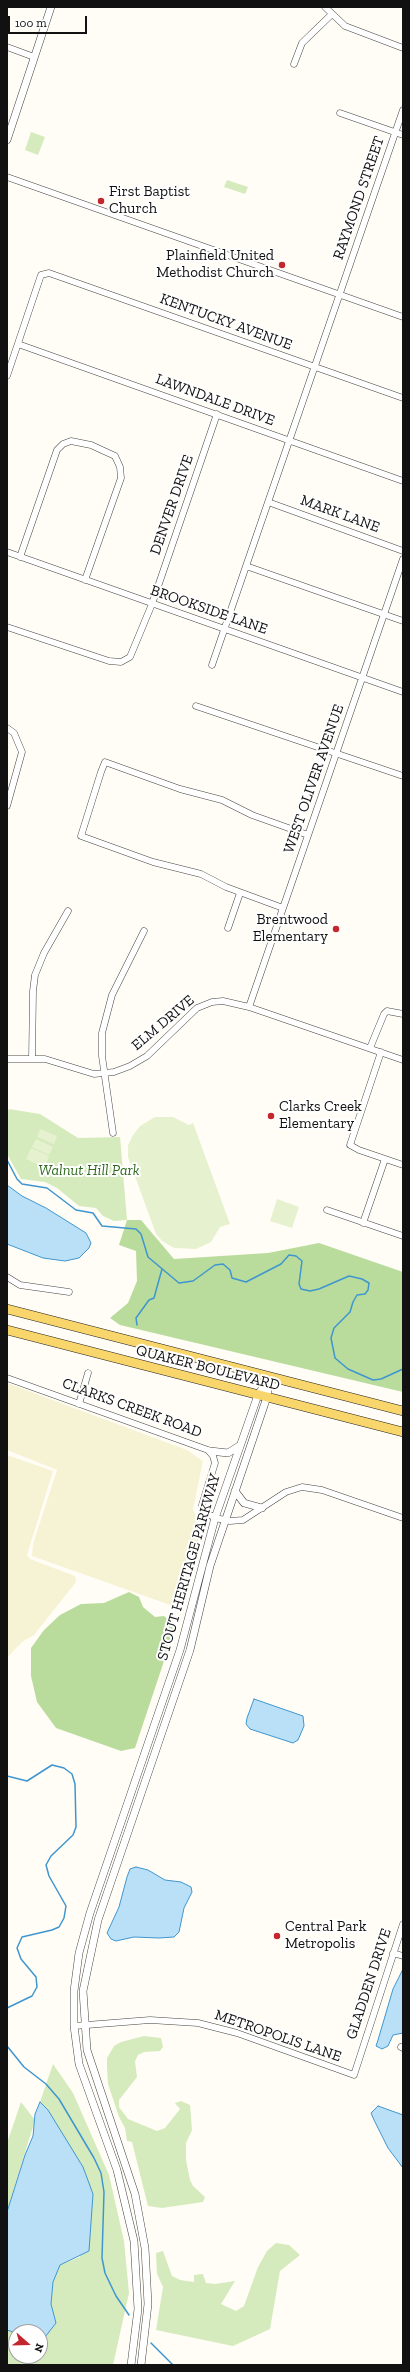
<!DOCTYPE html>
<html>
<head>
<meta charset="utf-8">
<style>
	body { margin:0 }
	#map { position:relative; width:410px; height:2372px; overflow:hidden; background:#fffdf5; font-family:"Zilla Slab",serif }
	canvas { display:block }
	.frame { position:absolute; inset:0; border:8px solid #111; pointer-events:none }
	.north { position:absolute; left:8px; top:2324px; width:40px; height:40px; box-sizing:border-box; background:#fff; border:1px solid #a0a0a0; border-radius:50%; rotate:110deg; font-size:11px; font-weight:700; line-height:16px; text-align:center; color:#111 }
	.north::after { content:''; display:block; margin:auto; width:14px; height:18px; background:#c4262e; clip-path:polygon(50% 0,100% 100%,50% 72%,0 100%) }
	.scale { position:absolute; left:8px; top:16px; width:79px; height:18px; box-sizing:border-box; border:2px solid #111; border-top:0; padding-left:5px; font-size:12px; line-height:14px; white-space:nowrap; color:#111; -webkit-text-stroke:3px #fff; paint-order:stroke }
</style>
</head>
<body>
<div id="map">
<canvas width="410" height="2372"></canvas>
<div class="frame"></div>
<div class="north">N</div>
<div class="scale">100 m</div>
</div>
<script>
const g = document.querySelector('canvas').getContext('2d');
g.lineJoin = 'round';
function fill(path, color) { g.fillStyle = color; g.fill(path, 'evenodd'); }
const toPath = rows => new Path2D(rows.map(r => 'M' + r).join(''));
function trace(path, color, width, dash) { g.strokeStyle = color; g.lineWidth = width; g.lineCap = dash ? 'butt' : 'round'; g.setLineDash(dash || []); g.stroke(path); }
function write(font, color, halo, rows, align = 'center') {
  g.font = font + ' "Zilla Slab",serif'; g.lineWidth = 4; g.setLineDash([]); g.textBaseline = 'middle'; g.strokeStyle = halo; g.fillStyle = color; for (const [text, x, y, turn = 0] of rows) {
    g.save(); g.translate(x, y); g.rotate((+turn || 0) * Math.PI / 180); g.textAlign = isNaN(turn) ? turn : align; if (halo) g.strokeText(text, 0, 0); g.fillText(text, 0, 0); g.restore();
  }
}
fill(toPath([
	[7,1383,187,1450,203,1461,193,1509,201,1526,200,1534,181,1606,173,1606,32,1556,33,1544,57,1470,7,1450],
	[7,1455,53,1471,27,1555,30,1559,75,1576,76,1582,34,1635,22,1642,7,1658]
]), '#f6f3d4');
fill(toPath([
	[31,132,45,137,38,155,25,150],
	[227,180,248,187,245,194,224,187],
	[9,1109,40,1114,78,1138,120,1137,127,1220,114,1221,103,1216,96,1208,79,1206,57,1188,45,1182,21,1179,7,1154,7,1113],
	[144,2036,161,2038,163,2047,160,2051,144,2052,138,2055,135,2061,137,2077,119,2100,119,2107,128,2119,157,2131,165,2128,180,2109,175,2103,181,2101,190,2105,192,2130,186,2143,186,2160,190,2180,193,2186,205,2197,203,2202,162,2208,148,2206,132,2142,127,2141,125,2128,119,2117,108,2084,107,2068,107,2058,114,2046,121,2042],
	[53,2064,73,2093,109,2175,124,2241,129,2293,113,2365,7,2365,7,2330,16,2333,16,2356,40,2356,40,2337,45,2337,56,2323,51,2304,53,2282,60,2265,80,2257,62,2135,48,2110,40,2102],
	[21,2102,35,2120,7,2211,7,2143],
	[276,2243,289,2245,300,2255,280,2271,270,2329,233,2346,156,2330,163,2287,157,2274,156,2253,163,2251,172,2276,180,2280,194,2282,194,2275,203,2274,206,2283,215,2284,235,2281,221,2304,236,2311,244,2306,258,2267,267,2251]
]), '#d5ebbd');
fill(toPath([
	[127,1220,141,1220,174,1259,268,1253,319,1243,403,1272,403,1392,120,1325,110,1318,128,1303,137,1281,136,1251,119,1245],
	[129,1592,139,1597,143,1607,155,1617,164,1616,170,1621,174,1631,135,1748,121,1751,56,1728,37,1702,31,1676,31,1648,44,1630,60,1615,81,1604,104,1603]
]), '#b9dc9c');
fill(toPath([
	[155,1117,173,1117,189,1125,193,1123,230,1224,220,1227,211,1242,196,1249,174,1248,162,1241,156,1234,128,1157,128,1145,133,1135,140,1126],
	[40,1129,57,1136,54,1144,37,1137],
	[36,1139,53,1147,49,1155,32,1147],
	[31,1148,49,1156,45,1168,26,1159],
	[277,1199,299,1207,292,1228,270,1221]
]), '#e6f2cf');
const water = toPath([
	[7,1185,22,1196,46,1208,86,1233,91,1243,89,1248,79,1258,65,1261,43,1258,7,1244,7,1185],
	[254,1699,303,1716,304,1726,298,1740,293,1743,250,1729,246,1724,247,1718,254,1699],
	[136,1867,148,1870,165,1880,181,1882,191,1887,192,1892,184,1908,179,1932,174,1937,159,1938,134,1937,116,1941,111,1939,107,1933,119,1907,127,1877,130,1869,136,1867],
	[403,1969,403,2033,393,2035,388,2046,382,2049,376,2046,378,2040,393,1989,403,1969],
	[40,2102,48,2110,83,2167,93,2194,89,2251,60,2265,53,2282,51,2304,56,2323,45,2337,40,2337,40,2332,16,2333,7,2330,7,2212,25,2155,33,2136,35,2114,40,2102],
	[378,2106,403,2115,403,2168,388,2148,374,2120,371,2113,378,2106]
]);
fill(water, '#b9e0f7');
trace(water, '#3f96cf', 1);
trace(toPath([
	[7,1160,17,1179,22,1184,47,1188,76,1210,93,1213,102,1226,136,1229,141,1234,148,1257,179,1283,193,1281,215,1265,223,1264,230,1270,232,1278,246,1282,281,1264,289,1255,296,1256,302,1261,299,1284,301,1289,310,1291,319,1289,349,1276,362,1279,369,1283,368,1290,365,1294,357,1295,353,1302,350,1312,334,1328,331,1338,335,1358,348,1369,373,1380,381,1379,403,1369],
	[137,1325,136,1318,149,1300,154,1298,162,1269],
	[7,1776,27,1781,52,1765,64,1768,72,1774,75,1784,76,1827,73,1835,51,1856,46,1865,49,1876,66,1906,64,1918,59,1927,52,1930,22,1937,17,1948,21,1959,36,1977,37,1987,32,1996,7,2008],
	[7,2046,24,2067,46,2084,59,2099,94,2158,101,2173,104,2192,102,2258,105,2273,116,2296,129,2315],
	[151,2343,173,2365]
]), '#3f96cf', 1.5);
const minor = toPath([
	[325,7,345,26,403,48],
	[7,47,34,57],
	[294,64,302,43,331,15],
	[340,113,403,135],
	[7,177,403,317],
	[18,344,403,481],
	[7,376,41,275,49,273,403,398],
	[268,502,403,551],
	[7,552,403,692],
	[20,557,57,450,63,444,71,441,91,445,115,456,120,467,121,478,85,580],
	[246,566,403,621],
	[7,627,109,661,121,662,130,657,152,604,217,414],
	[212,665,403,110],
	[196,706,403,776],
	[7,728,14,733,22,752,7,806],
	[283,908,226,887,201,874,153,862,81,836,101,772,105,762,180,789,222,800,252,815,308,835],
	[228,928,240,893],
	[249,1007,403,559],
	[370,1048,384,1014,387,1011,403,1014],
	[381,1052,350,1145,359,1150,403,1165],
	[7,1059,45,1059,94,1074,114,1072,130,1066,147,1056,197,1008,212,1002,223,1001,249,1007,403,1060],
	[32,1059,33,991,35,975,44,953,68,911],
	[113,1133,102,1056,102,1033,112,995,144,931],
	[327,1210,403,1236],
	[363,1223,385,1159],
	[7,1277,20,1285,69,1292],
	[7,1378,208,1450,213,1456,215,1463,202,1505,205,1512,215,1518,230,1521,243,1520,286,1492,302,1487,322,1490,403,1518],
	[79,1404,88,1373],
	[393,1953,403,1956],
	[74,2026,150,2020,198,2023,237,2033,354,2075,403,1924],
	[401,2047,403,2048]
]);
const tertiary = toPath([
	[7,140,51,7],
	[210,1451,228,1453,239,1446],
	[235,1491,244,1503,262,1508],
	[131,2365,138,2309,134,2241,117,2170,79,2064,74,2026,74,1991,79,1953,90,1913,180,1650,215,1518,258,1395,269,1377],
	[141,2365,148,2304,145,2248,135,2194,87,2050,83,1991,98,1920,190,1650,210,1566,267,1397,269,1379]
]);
const primary = toPath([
	[7,1309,403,1411],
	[7,1330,403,1432]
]);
trace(minor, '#444', 7);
trace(tertiary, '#444', 8);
trace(primary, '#222', 10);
trace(minor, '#fff', 6);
trace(tertiary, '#fff', 7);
trace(primary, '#f9d66b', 9);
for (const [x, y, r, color] of [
	[101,201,4,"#c4262e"],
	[282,265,4,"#c4262e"],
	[336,929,4,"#c4262e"],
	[271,1116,4,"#c4262e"],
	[277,1936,4,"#c4262e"]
]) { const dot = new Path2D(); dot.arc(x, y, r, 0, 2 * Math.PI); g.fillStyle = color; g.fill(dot); trace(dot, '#fff', 1.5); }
write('15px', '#111', '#fff', [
	["First Baptist",109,192],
	["Church",109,209],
	["Plainfield United",274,256,"right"],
	["Methodist Church",274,273,"right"],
	["Brentwood",328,920,"right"],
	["Elementary",328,937,"right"],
	["Clarks Creek",279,1107],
	["Elementary",279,1124],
	["Central Park",285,1927],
	["Metropolis",285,1944]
], 'left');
write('15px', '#111', '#fff', [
	["RAYMOND STREET",359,198,-71],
	["KENTUCKY AVENUE",226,322,20],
	["LAWNDALE DRIVE",215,400,20],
	["DENVER DRIVE",172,505,-71],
	["MARK LANE",340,514,20],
	["BROOKSIDE LANE",209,610,19],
	["WEST OLIVER AVENUE",314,779,-71],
	["ELM DRIVE",163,1023,-40],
	["QUAKER BOULEVARD",208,1368,14],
	["CLARKS CREEK ROAD",132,1408,20],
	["STOUT HERITAGE PARKWAY",189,1567,-74],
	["GLADDEN DRIVE",369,1984,-72],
	["METROPOLIS LANE",278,2036,19]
]);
write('italic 15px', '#2f6b1f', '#fff', [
	["Walnut Hill Park",89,1171]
]);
</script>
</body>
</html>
